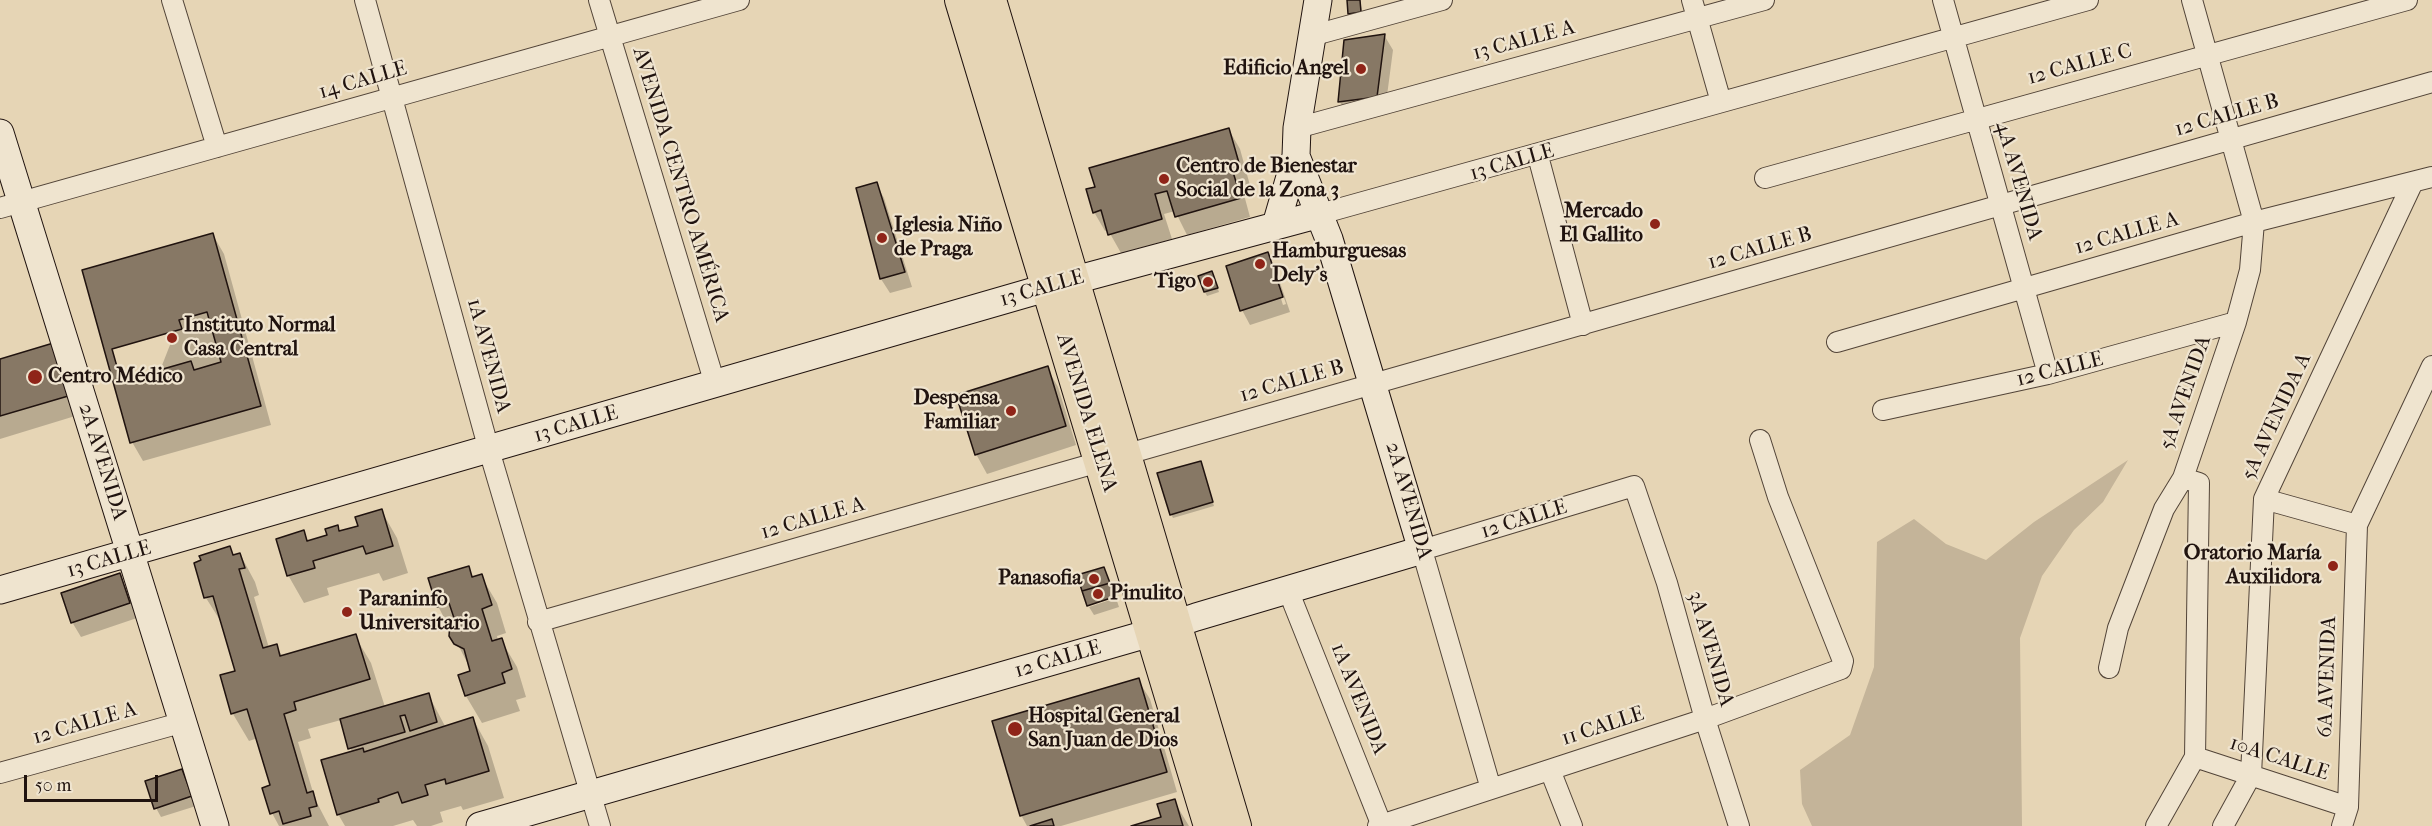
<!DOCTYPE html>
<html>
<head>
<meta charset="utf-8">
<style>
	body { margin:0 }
	#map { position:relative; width:2432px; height:826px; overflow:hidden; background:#e6d5b5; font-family:"IM FELL French Canon",serif }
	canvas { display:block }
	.scale { position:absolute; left:24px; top:775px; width:134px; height:27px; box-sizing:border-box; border:3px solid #20130f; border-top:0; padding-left:8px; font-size:18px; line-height:21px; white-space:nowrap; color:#20130f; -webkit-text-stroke:4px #efe4cf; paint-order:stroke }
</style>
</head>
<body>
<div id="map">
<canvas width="2432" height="826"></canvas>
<div class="scale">50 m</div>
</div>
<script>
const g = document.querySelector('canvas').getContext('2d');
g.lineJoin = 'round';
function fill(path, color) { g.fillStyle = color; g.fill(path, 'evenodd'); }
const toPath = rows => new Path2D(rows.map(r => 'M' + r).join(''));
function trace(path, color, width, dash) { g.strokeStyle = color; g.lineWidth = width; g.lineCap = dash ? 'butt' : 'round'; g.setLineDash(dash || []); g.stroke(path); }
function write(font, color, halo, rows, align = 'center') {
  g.font = font + ' "IM FELL French Canon",serif'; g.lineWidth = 4.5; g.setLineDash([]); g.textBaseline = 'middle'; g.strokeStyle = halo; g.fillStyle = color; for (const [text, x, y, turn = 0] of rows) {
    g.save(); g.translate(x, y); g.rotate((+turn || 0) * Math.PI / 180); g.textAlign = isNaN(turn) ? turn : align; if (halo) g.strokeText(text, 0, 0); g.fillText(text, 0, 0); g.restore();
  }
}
fill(toPath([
	[2128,460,2103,502,2074,530,2042,576,2020,638,2022,826,1812,826,1802,804,1800,770,1850,735,1874,667,1877,542,1914,519,1946,544,1986,560,2034,522]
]), '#c4b499');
fill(toPath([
	[1348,0,1360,0,1363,16,1352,17],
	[1384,35,1393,50,1385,111,1348,116,1340,102,1345,41],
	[1229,130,1240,149,1251,189,1243,191,1250,217,1187,235,1175,211,1164,214,1172,239,1121,253,1108,230,1105,231,1094,212],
	[876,184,884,198,912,287,890,293,881,279],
	[213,235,224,254,271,425,143,461,132,442],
	[1267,254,1275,268,1290,312,1250,325,1242,310],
	[1271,267,1274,267,1286,304,1283,305],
	[1214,277,1219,292,1207,296,1205,292],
	[59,343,85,413,0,439,0,360],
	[1047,368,1058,387,1076,445,987,474,976,454],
	[1202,467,1214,506,1173,518,1171,514],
	[381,510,397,538,408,573,383,581,379,573,327,588,329,595,304,603,288,575,303,532,309,542,328,536,337,527,340,533,359,527],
	[229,548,234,556,240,554,255,582,259,595,254,597,269,648,276,646,283,657,355,636,371,663,385,707,428,694,446,728,473,719,488,746,504,798,463,810,461,806,440,812,443,822,431,826,417,826,413,820,393,826,345,826,338,814,352,752,341,720,308,729,311,738,298,742,315,799,329,826,279,826,272,813,272,786,258,738,249,741,233,714,221,676,237,672,223,625,206,598,196,564],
	[468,567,474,578,481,576,497,603,506,633,497,636,498,641,501,640,517,667,526,697,516,700,520,711,482,723,466,696,472,672,438,606],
	[1104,569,1115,596,1088,604],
	[119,575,127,590,137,618,81,637,72,622],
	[1116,598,1119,607,1094,615,1089,607],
	[1138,680,1150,699,1177,792,1061,826,1027,826,1021,815],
	[182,770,196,806,161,817,156,808],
	[1174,801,1189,826,1136,826,1163,818]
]), '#0003');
const building = toPath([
	[1347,0,1360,0,1361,12,1348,14,1347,0],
	[1385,34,1377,97,1338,102,1344,40,1385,34],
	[1229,128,1241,170,1233,172,1241,198,1175,217,1167,191,1155,194,1162,219,1108,235,1101,210,1093,213,1086,189,1095,187,1089,168,1229,128],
	[877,182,905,272,880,279,856,188,877,182],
	[213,233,261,406,130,443,82,270,213,233],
	[1268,252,1283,297,1240,311,1226,266,1268,252],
	[1212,271,1218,288,1204,292,1198,276,1212,271],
	[207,312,221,362,194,370,191,361,121,381,112,349,182,329,179,320,207,312],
	[60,341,75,394,0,416,0,359,60,341],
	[1048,366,1066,426,975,455,956,395,1048,366],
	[1201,461,1213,502,1170,515,1157,473,1201,461],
	[382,509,393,546,366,554,363,546,313,561,315,568,287,576,276,539,304,530,307,541,327,535,325,529,338,525,339,531,358,526,355,517,382,509],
	[230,546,233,555,240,553,245,568,239,569,263,648,277,644,280,656,356,634,370,679,294,702,296,710,284,714,307,793,313,791,317,806,309,808,311,816,283,824,279,811,270,814,262,788,270,785,247,709,231,714,220,675,235,671,213,596,204,598,194,563,201,560,199,556,230,546],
	[469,566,472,577,482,574,492,605,482,609,492,641,502,638,512,669,502,673,505,683,465,696,458,675,470,671,464,649,454,644,449,636,450,623,454,618,449,603,437,607,428,578,469,566],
	[1104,567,1110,583,1082,591,1077,575,1104,567],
	[120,573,130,603,71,623,61,593,120,573],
	[1110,583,1114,597,1087,606,1082,591,1110,583],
	[1139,678,1167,772,1020,816,992,721,1139,678],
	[429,693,437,722,410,731,405,715,400,716,405,732,348,749,340,719,429,693],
	[473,717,489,771,446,784,445,779,425,785,428,795,402,803,398,792,378,799,379,802,337,815,321,760,363,748,364,752,473,717],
	[182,769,192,796,154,809,145,781,182,769],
	[1175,799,1183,826,1131,826,1161,817,1157,804,1175,799],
	[1052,819,1054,826,1030,826,1052,819]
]);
fill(building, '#877865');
trace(building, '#20130f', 1.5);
const street = toPath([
	[172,0,217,147],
	[365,0,489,450,600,826],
	[599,0,715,384],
	[1692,0,1721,102],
	[1943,0,2048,374],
	[1311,36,1442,0],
	[1297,128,1764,0],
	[1538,156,1583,325],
	[1765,178,2407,0],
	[0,208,739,0],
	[1320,214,2088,0],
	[1837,342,2254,222,2432,177],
	[1883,410,2048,374,2236,322],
	[2264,499,2357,525],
	[1288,590,1382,826],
	[538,622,2432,82],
	[2109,668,2118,628,2164,509,2183,478,2236,322,2250,270,2254,222,2192,0],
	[2195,757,2348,807],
	[1550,770,1572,826],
	[0,773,184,722],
	[1491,789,1422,550,1634,486,1667,583,1705,719,1739,826],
	[1378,826,1705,719,1841,669,1843,661,1778,497,1760,440],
	[2156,826,2195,757,2199,483,2183,478],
	[2223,826,2251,775,2264,499,2413,182],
	[2342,826,2348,807,2357,525,2432,366]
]);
const secondary = toPath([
	[0,133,215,826],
	[1276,225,1296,156],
	[0,590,1049,287,1320,214],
	[480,826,1140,636,1196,617,1422,550,1329,239,1296,156,1297,128,1318,0]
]);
const primary = toPath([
	[961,0,1210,826],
	[990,0,1235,826]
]);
trace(street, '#524438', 22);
trace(secondary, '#20130f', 29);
trace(primary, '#20130f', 34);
trace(street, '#efe4cf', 20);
trace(secondary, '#efe4cf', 27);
trace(primary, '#e6d5b5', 32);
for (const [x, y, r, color] of [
	[1361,69,6,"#8f2418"],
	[1164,179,6,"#8f2418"],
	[1655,224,6,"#8f2418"],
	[882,238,6,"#8f2418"],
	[1260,264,6,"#8f2418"],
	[1208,282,6,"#8f2418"],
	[172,338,6,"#8f2418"],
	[35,377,8,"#8f2418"],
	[1011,411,6,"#8f2418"],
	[2333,566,6,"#8f2418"],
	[1094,579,6,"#8f2418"],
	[1098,594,6,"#8f2418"],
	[347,612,6,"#8f2418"],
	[1015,729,8,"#8f2418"]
]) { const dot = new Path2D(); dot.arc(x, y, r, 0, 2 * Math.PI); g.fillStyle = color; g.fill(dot); trace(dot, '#efe4cf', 2); }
write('21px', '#20130f', '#efe4cf', [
	["13 CALLE A",1524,41,-15],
	["12 CALLE C",2080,65,-15],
	["14 CALLE",363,81,-16],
	["12 CALLE B",2227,116,-16],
	["13 CALLE",1512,163,-16],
	["4A AVENIDA",2018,181,74],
	["AVENIDA CENTRO AMÉRICA",680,185,73],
	["12 CALLE A",2127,234,-16],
	["12 CALLE B",1760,249,-16],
	["13 CALLE",1042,289,-16],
	["1A AVENIDA",488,356,75],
	["12 CALLE",2060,370,-14],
	["12 CALLE B",1292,382,-16],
	["5A AVENIDA",2186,393,-71],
	["AVENIDA ELENA",1086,413,73],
	["5A AVENIDA A",2277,417,-65],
	["13 CALLE",576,425,-16],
	["2A AVENIDA",102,462,73],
	["2A AVENIDA",1408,501,74],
	["12 CALLE A",813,519,-16],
	["12 CALLE",1524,520,-17],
	["13 CALLE",109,560,-16],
	["3A AVENIDA",1710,649,74],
	["12 CALLE",1058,660,-16],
	["6A AVENIDA",2328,677,-88],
	["1A AVENIDA",1358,699,68],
	["12 CALLE A",85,724,-16],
	["11 CALLE",1603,727,-18],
	["10A CALLE",2279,759,18]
]);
write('bold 21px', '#20130f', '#efe4cf', [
	["Edificio Angel",1349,69,"right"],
	["Centro de Bienestar",1176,167],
	["Social de la Zona 3",1176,191],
	["Mercado",1643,212,"right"],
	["El Gallito",1643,236,"right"],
	["Iglesia Niño",894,226],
	["de Praga",894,250],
	["Hamburguesas",1272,252],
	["Dely's",1272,276],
	["Tigo",1196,282,"right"],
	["Instituto Normal",184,326],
	["Casa Central",184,350],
	["Centro Médico",48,377],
	["Despensa",999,399,"right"],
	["Familiar",999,423,"right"],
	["Oratorio María",2321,554,"right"],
	["Auxilidora",2321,578,"right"],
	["Panasofia",1082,579,"right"],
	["Pinulito",1110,594],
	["Paraninfo",359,600],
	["Universitario",359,624],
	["Hospital General",1028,717],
	["San Juan de Dios",1028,741]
], 'left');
</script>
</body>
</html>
